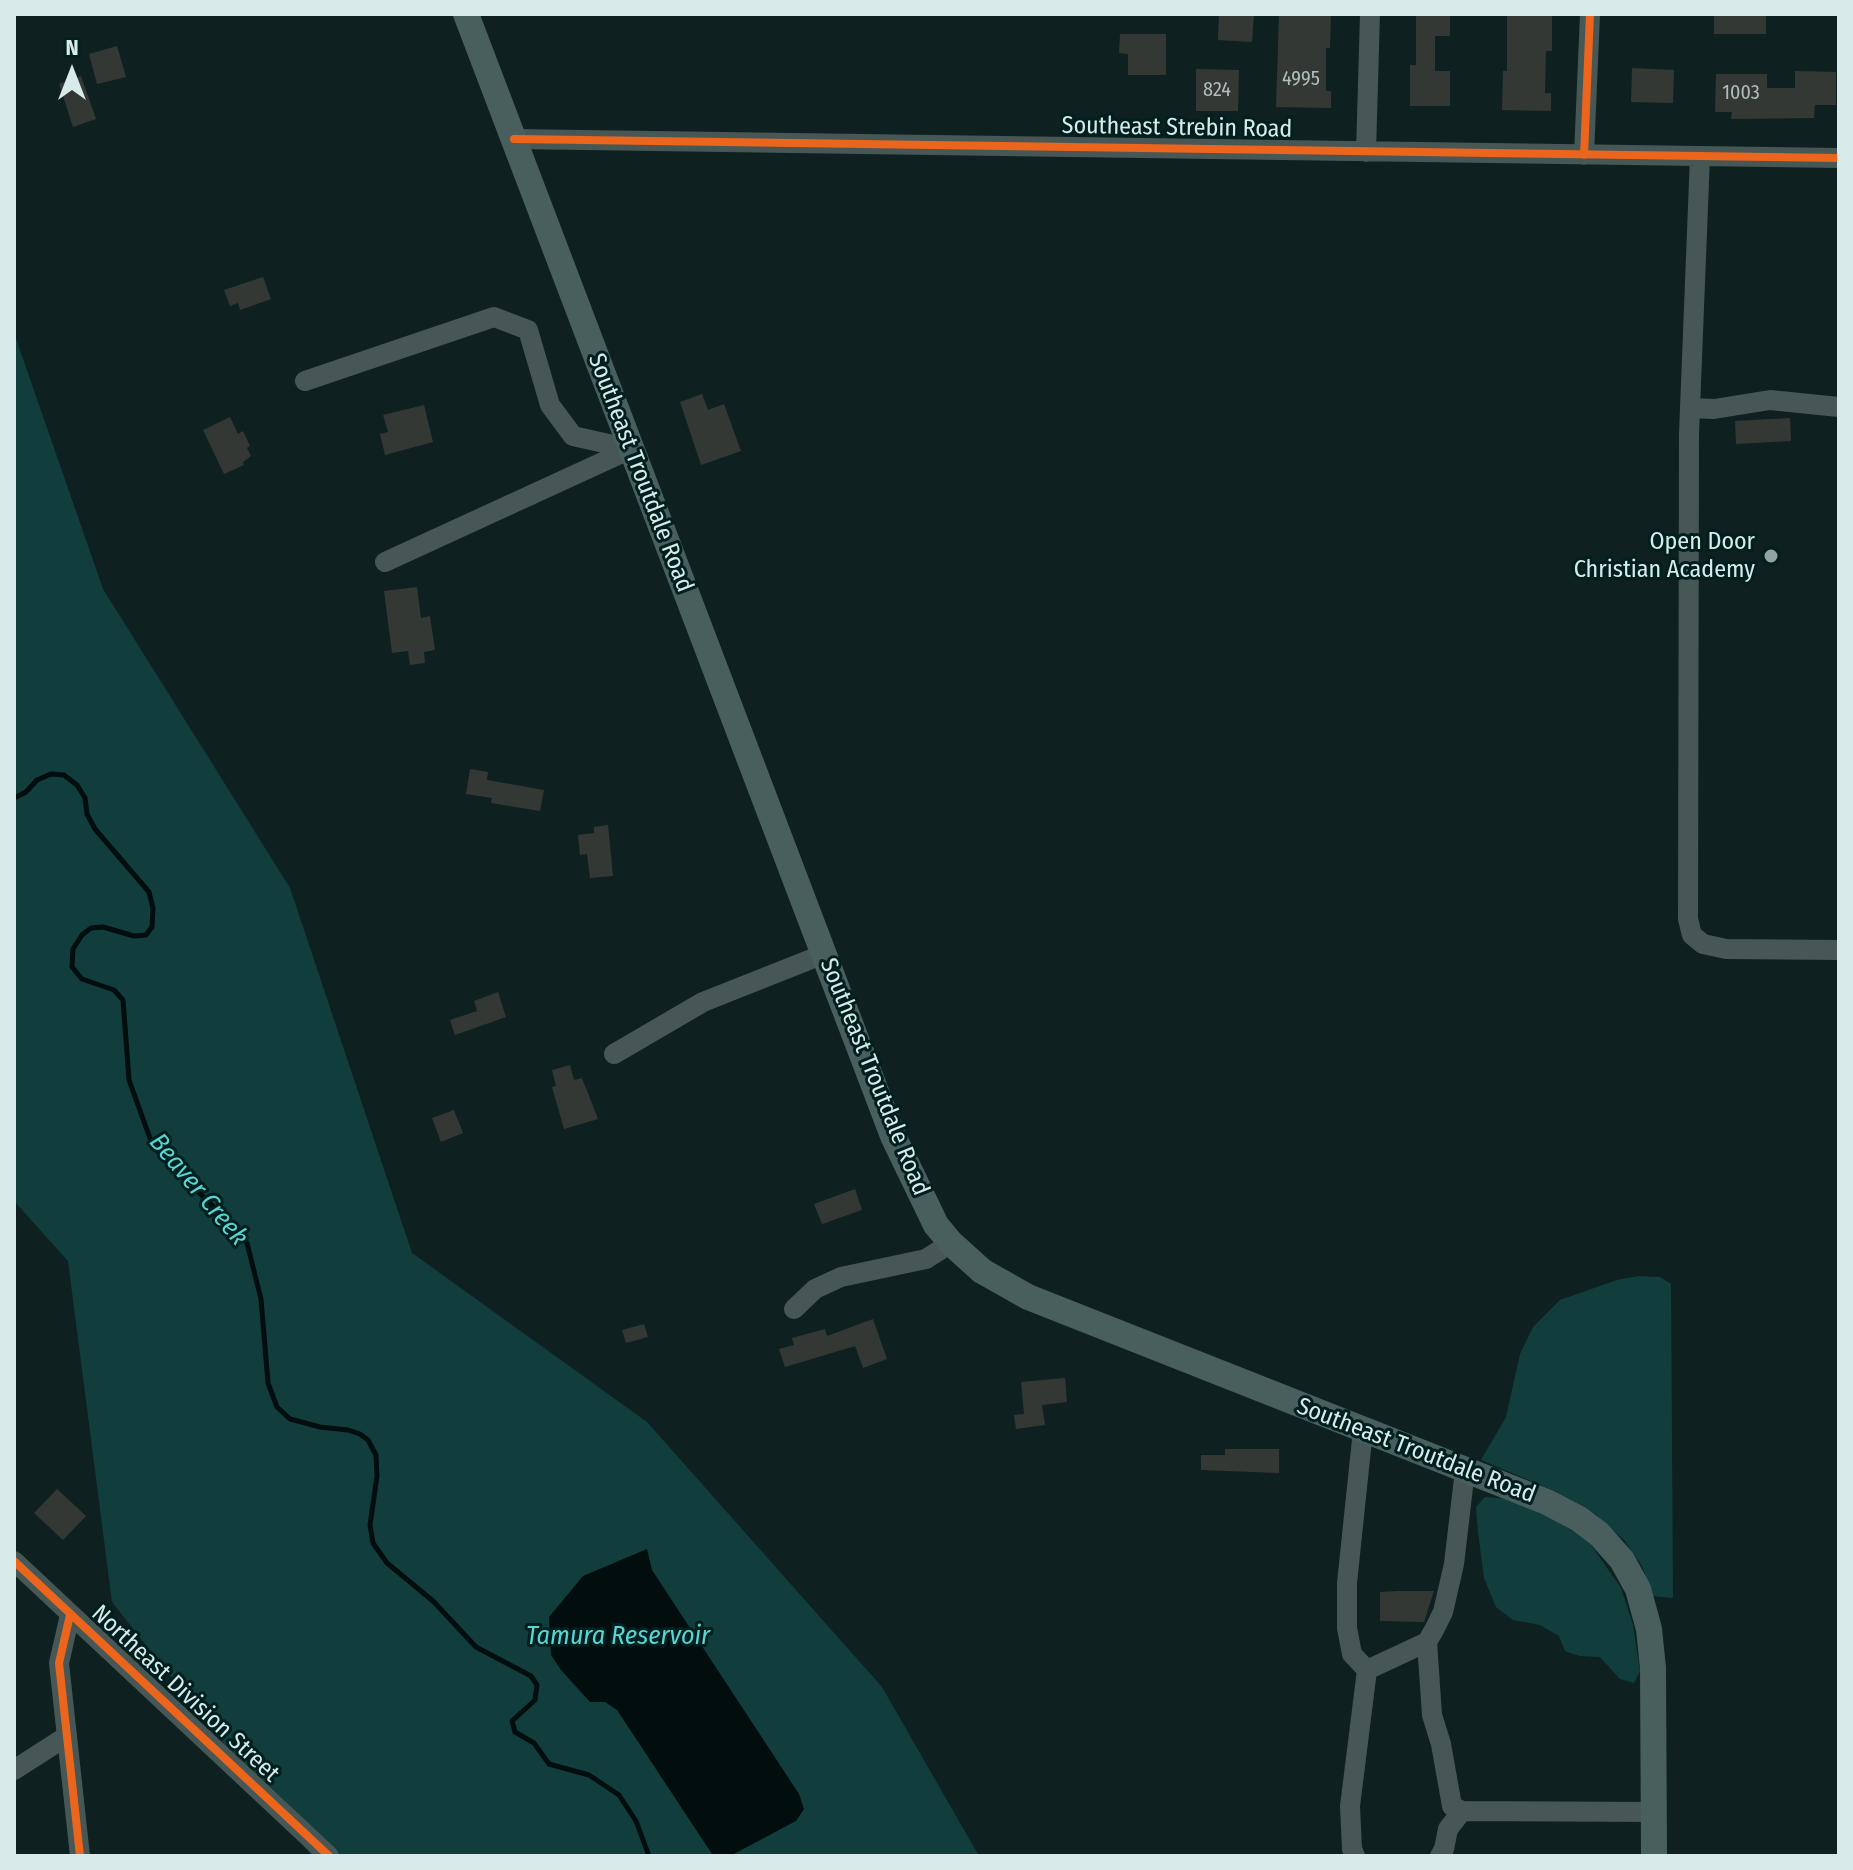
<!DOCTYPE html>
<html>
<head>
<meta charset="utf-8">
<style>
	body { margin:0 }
	#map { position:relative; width:1853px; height:1870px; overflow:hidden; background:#0e2120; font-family:"Fira Sans Condensed",sans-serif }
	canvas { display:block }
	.frame { position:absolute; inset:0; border:16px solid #d8eae9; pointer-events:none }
	.north { position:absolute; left:32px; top:32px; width:80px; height:80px; -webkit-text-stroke:6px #001f1f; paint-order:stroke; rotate:0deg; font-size:22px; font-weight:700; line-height:32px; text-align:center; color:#d8eae9 }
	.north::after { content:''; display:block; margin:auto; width:28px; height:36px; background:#d8eae9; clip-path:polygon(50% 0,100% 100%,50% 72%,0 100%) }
</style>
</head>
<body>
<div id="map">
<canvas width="1853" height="1870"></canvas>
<div class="frame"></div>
<div class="north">N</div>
</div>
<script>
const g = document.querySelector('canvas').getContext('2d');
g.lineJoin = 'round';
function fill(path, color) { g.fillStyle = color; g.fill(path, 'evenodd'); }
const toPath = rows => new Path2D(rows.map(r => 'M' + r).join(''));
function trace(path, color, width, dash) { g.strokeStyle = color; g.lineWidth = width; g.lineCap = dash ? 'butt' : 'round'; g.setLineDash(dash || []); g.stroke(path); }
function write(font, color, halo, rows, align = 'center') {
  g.font = font + ' "Fira Sans Condensed",sans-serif'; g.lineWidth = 6; g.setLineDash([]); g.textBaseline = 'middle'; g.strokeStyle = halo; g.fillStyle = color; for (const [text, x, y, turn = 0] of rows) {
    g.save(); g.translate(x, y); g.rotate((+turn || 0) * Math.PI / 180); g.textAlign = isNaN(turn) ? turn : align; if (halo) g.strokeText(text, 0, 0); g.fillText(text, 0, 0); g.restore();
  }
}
fill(toPath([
	[14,333,103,589,290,888,412,1253,647,1422,882,1687,979,1856,312,1856,112,1602,68,1261,14,1201],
	[1639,1276,1660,1277,1671,1284,1673,1598,1653,1596,1642,1566,1624,1540,1595,1514,1555,1491,1481,1460,1506,1417,1520,1354,1533,1327,1560,1300,1617,1280],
	[1485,1497,1509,1499,1553,1518,1589,1542,1621,1588,1633,1625,1640,1671,1634,1683,1620,1679,1600,1657,1580,1656,1565,1651,1559,1636,1540,1625,1513,1620,1496,1607,1484,1578,1478,1532,1476,1507]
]), '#113e3d');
fill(toPath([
	[647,1549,652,1570,799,1794,804,1809,796,1821,730,1856,712,1854,617,1710,605,1702,590,1702,561,1670,551,1655,549,1617,583,1576]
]), '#020d0d');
trace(toPath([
	[14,798,26,792,37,780,51,774,64,775,77,785,85,798,87,814,95,829,149,892,153,908,152,927,146,935,134,936,103,927,91,928,82,935,73,949,72,967,82,979,114,990,123,1000,129,1080,151,1141,160,1154,171,1159,180,1167,189,1183,238,1230,247,1243,261,1299,268,1383,277,1407,290,1419,320,1427,348,1430,360,1434,368,1440,376,1455,377,1476,370,1525,373,1543,387,1563,433,1601,476,1647,531,1676,537,1685,535,1700,512,1721,515,1732,534,1743,549,1764,589,1775,619,1795,636,1821,649,1856]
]), '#020d0d', 5);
fill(toPath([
	[1219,14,1254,14,1252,42,1218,40],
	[1279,14,1331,14,1330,48,1326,48,1326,91,1331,91,1331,108,1276,107],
	[1416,14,1450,14,1450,36,1435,36,1435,71,1450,71,1450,106,1410,106,1410,65,1416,65],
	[1507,14,1552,14,1552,51,1546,51,1545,93,1551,93,1551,111,1502,110,1503,71,1507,71],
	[1714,14,1766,14,1766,34,1714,34],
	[1120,34,1166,34,1166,75,1128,75,1128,54,1119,53],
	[117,46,126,77,97,84,89,54],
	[1632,68,1674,70,1673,103,1631,102],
	[1196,69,1239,70,1238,111,1196,111],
	[1795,71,1836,72,1836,105,1815,105,1814,118,1731,119,1732,112,1715,112,1716,74,1767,74,1767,88,1795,88],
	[81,76,96,119,73,127,59,84],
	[263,277,271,299,240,310,238,303,230,306,224,290],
	[702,394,708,410,724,404,741,451,701,465,680,402],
	[424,405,433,442,385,455,380,434,388,432,383,415],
	[230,417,238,434,243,431,250,446,247,448,251,456,243,462,244,465,224,474,203,430],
	[1790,418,1791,441,1736,444,1735,421],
	[417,587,421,618,430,616,435,650,424,652,425,663,410,665,408,651,392,653,384,591],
	[470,769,488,772,487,780,544,790,540,811,491,803,492,798,466,794],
	[608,825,613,876,590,878,587,854,580,855,578,835,594,833,594,827],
	[498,992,506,1017,455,1035,450,1020,477,1011,474,1001],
	[570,1065,574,1080,582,1078,598,1119,564,1129,552,1087,556,1086,552,1070],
	[454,1110,463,1133,441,1142,432,1118],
	[855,1189,862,1210,822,1224,814,1204],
	[873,1319,887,1359,863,1368,855,1346,785,1367,779,1349,794,1345,792,1338,825,1329,827,1336],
	[644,1324,648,1337,626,1343,622,1330],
	[1065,1378,1067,1402,1042,1405,1045,1425,1016,1429,1014,1415,1024,1414,1021,1382],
	[1225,1449,1279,1449,1279,1473,1201,1470,1201,1455,1225,1455],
	[57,1489,86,1516,63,1540,34,1513],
	[1398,1591,1434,1591,1424,1622,1380,1621,1380,1592]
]), '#343835');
trace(toPath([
	[514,139,1839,158],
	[1366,152,1370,14],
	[1584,155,1590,14],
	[1700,156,1689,434,1688,919,1692,935,1703,944,1726,949,1839,950],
	[305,381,494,317,528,330,550,405,573,436,631,449,385,562],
	[1690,408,1714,409,1770,400,1839,407],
	[614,1054,703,1002,824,954],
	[794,1309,815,1289,841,1277,926,1259,951,1243],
	[1363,1430,1347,1583,1347,1628,1352,1654,1367,1670],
	[14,1561,329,1856],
	[70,1615,59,1663,80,1856],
	[1427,1642,1432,1715,1441,1744,1452,1806,1462,1811,1654,1812],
	[14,1770,67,1736],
	[1355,1856,1352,1849,1350,1806,1367,1670,1427,1642,1434,1630,1443,1612,1454,1564,1465,1470],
	[1440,1856,1444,1849,1448,1829,1462,1811]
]), '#465756', 20);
trace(toPath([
	[466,14,893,1136,936,1225,951,1243,982,1271,1028,1297,1547,1502,1579,1519,1599,1534,1622,1560,1638,1589,1649,1629,1653,1668,1654,1856]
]), '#485f5e', 26);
trace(toPath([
	[514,139,1839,158],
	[1584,155,1590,14],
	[14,1561,329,1856],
	[70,1615,59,1663,80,1856]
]), '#eb651d', 8);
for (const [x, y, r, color] of [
	[1771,556,8,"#91a4a3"]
]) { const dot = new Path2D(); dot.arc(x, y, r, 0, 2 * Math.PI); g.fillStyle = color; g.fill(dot); trace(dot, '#001f1f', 3); }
write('20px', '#afbebc', null, [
	["4995",1301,79],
	["824",1217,90],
	["1003",1741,93]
]);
write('24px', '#d8eae9', '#001f1f', [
	["Southeast Strebin Road",1177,128,1],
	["Southeast Troutdale Road",640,473,69],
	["Southeast Troutdale Road",874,1077,68],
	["Southeast Troutdale Road",1416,1451,21],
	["Northeast Division Street",185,1694,43]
]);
write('24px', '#d8eae9', '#001f1f', [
	["Open Door",1755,542],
	["Christian Academy",1755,570]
], 'right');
write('italic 26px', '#58d6d4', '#001f1f', [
	["Beaver Creek",198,1190,50],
	["Tamura Reservoir",618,1637]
]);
</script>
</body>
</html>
